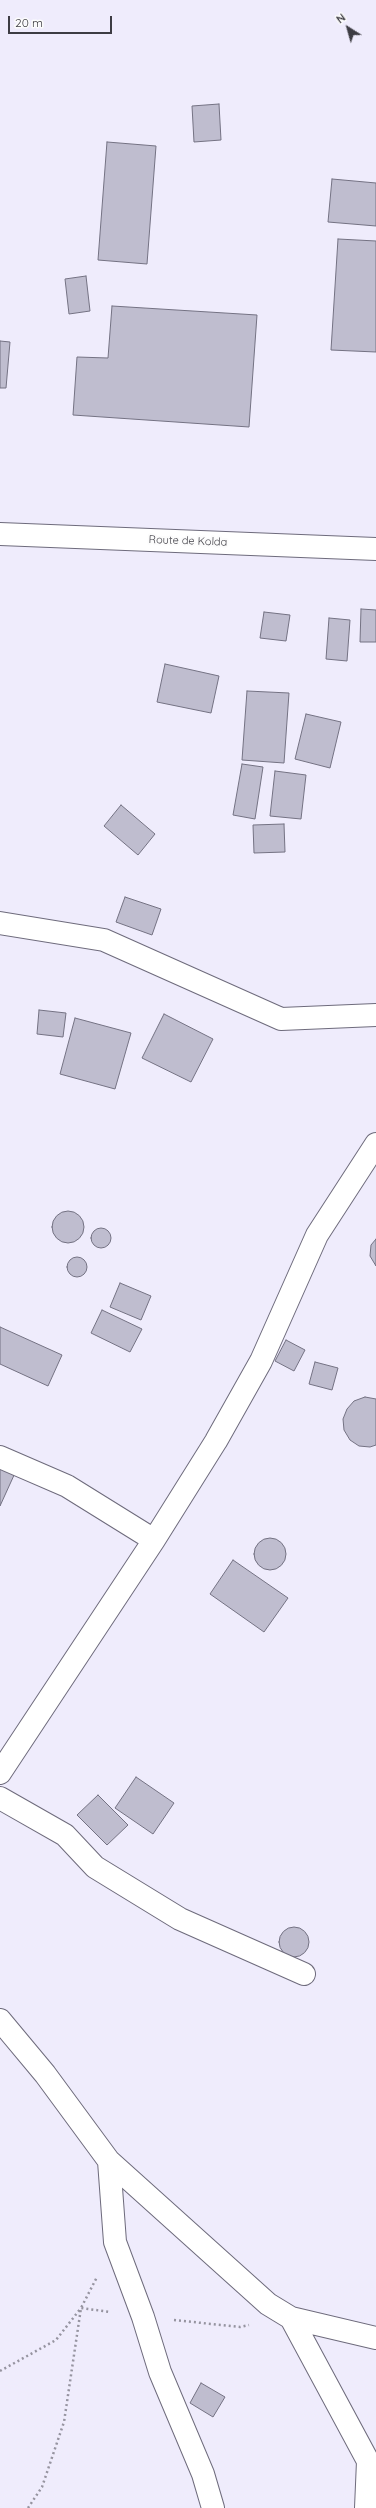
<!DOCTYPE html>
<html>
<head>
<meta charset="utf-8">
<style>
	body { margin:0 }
	#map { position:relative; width:376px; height:2508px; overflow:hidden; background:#efecfc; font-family:Quicksand,sans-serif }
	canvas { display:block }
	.north { position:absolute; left:328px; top:8px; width:40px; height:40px; -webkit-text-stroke:3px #fcfcfc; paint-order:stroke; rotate:323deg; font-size:11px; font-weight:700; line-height:16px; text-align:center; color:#3d3c43 }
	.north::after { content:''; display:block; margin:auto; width:14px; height:18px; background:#3d3c43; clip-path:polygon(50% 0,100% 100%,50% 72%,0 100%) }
	.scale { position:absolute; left:8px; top:16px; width:104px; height:18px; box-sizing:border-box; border:2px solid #3d3c43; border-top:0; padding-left:5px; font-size:12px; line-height:14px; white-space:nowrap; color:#3d3c43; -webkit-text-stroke:3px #fcfcfc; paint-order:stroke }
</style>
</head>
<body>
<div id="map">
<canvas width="376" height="2508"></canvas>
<div class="north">N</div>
<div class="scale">20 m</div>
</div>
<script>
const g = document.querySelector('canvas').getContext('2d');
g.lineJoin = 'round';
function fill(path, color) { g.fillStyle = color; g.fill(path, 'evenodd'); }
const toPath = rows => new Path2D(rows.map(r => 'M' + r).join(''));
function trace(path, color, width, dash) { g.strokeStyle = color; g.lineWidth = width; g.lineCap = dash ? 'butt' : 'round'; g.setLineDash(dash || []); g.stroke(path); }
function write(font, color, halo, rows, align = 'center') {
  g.font = font + ' Quicksand,sans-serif'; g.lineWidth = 4; g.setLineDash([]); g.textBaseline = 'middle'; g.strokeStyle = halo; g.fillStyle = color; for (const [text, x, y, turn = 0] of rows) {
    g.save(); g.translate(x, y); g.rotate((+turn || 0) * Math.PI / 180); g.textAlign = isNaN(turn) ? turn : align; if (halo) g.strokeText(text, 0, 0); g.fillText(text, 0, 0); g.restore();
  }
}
const building = toPath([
	[219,104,221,140,194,142,192,106,219,104],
	[107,142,156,146,147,264,98,260,107,142],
	[332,179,376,183,376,226,328,222,332,179],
	[338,239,376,241,376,352,331,350,338,239],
	[86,276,90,311,69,314,65,279,86,276],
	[112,306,257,315,249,427,73,415,77,357,108,358,112,306],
	[0,341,10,342,6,388,0,388,0,341],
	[361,609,376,610,376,642,360,642,361,609],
	[264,612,290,615,286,641,260,638,264,612],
	[329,618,350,620,347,661,326,659,329,618],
	[165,664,219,676,211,713,157,702,165,664],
	[247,691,289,693,284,763,242,760,247,691],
	[306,714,341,722,330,768,295,759,306,714],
	[242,764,263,767,255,819,233,815,242,764],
	[275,771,306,775,301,819,270,816,275,771],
	[121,805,155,834,138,855,104,826,121,805],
	[284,824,285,852,254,853,253,825,284,824],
	[125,897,161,909,152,935,116,922,125,897],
	[39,1010,66,1013,63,1037,37,1034,39,1010],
	[164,1014,213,1039,191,1082,142,1058,164,1014],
	[75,1018,131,1033,115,1089,60,1074,75,1018],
	'52 1227a16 16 0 1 1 32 0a16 16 0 1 1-32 0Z',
	'91 1238a10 10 0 1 1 20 0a10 10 0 1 1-20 0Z',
	[376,1239,376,1266,370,1256,371,1245,376,1239],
	'67 1267a10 10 0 1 1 20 0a10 10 0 1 1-20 0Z',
	[120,1283,151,1296,141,1320,110,1307,120,1283],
	[102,1310,142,1329,130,1352,91,1333,102,1310],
	[0,1327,62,1355,48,1386,0,1364,0,1327],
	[286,1340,305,1350,294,1371,275,1361,286,1340],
	[315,1362,338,1368,332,1390,309,1384,315,1362],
	[365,1397,376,1399,376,1445,370,1447,359,1446,350,1440,344,1430,343,1419,347,1409,354,1401,365,1397],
	[0,1466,15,1473,0,1506,0,1466],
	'254 1554a16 16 0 1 1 32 0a16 16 0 1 1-32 0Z',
	[233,1560,288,1598,264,1632,210,1594,233,1560],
	[136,1777,174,1803,153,1834,115,1808,136,1777],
	[98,1795,128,1825,107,1845,77,1815,98,1795],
	'279 1942a15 15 0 1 1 30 0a15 15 0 1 1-30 0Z',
	[201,2383,225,2397,213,2417,190,2403,201,2383]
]);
fill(building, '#bfbdcf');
trace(building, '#747283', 1);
const street = toPath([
	[0,923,104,940,281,1019,376,1015],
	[0,1457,67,1486,154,1540],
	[0,1773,154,1540,216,1441,261,1361,317,1235,376,1144],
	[0,1798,65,1835,95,1867,180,1919,304,1974],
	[0,2020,45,2074,109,2161,268,2304,291,2318,376,2338],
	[109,2161,115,2242,143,2317,160,2372,203,2474,213,2508],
	[291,2318,368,2461,366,2508]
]);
const primary = toPath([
	[0,534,376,549]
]);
trace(street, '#6e6b7c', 24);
trace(primary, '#6e6b7c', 24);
trace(toPath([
	[174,2320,240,2327,249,2325],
	[0,2371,56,2340,81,2308,110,2312],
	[28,2508,42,2487,64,2422,81,2308,97,2277]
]), '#9694a0', 2.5, [2, 3]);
trace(street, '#fff', 22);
trace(primary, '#fff', 22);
write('11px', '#3d3c43', '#fcfcfc', [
	["Route de Kolda",188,541,2]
]);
</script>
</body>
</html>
